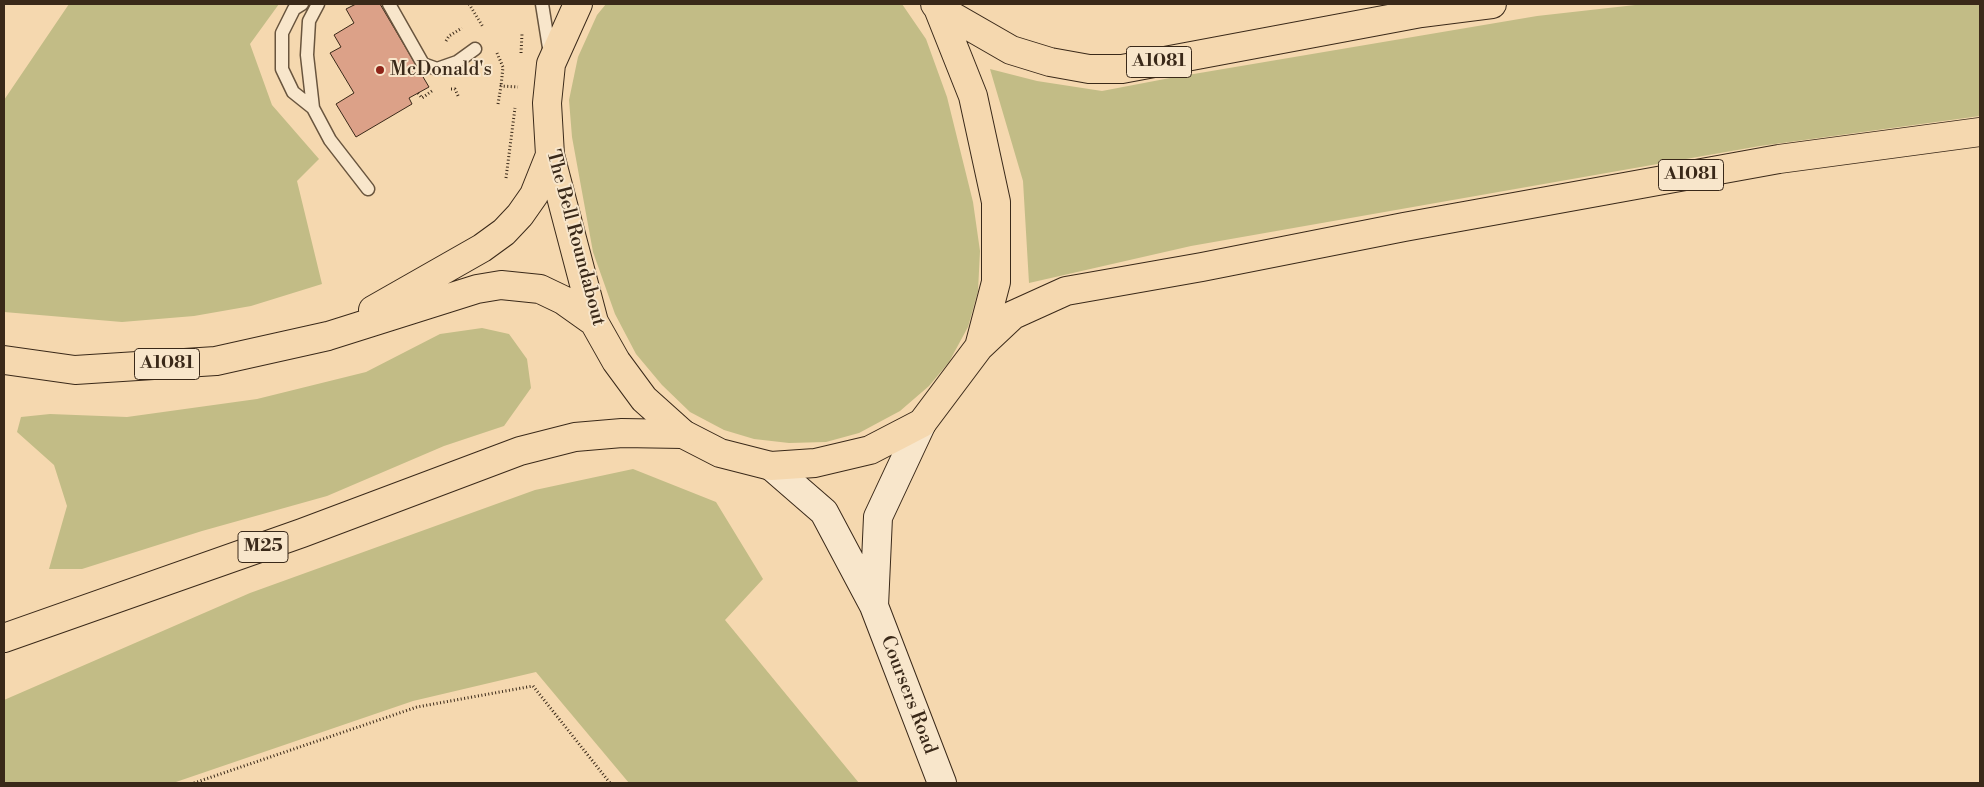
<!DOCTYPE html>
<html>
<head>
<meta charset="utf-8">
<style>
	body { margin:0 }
	#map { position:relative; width:1984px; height:787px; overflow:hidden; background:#f5d8af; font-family:"Libre Bodoni",serif }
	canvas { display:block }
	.frame { position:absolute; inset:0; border:5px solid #3a2919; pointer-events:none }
</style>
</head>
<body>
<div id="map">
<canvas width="1984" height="787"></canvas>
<div class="frame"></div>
</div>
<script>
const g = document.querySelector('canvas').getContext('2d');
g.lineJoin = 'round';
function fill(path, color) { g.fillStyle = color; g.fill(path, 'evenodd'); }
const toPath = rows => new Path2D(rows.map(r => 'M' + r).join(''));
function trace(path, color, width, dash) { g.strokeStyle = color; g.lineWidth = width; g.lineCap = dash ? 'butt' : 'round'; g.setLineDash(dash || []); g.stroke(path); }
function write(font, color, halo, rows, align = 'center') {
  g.font = font + ' "Libre Bodoni",serif'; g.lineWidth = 4; g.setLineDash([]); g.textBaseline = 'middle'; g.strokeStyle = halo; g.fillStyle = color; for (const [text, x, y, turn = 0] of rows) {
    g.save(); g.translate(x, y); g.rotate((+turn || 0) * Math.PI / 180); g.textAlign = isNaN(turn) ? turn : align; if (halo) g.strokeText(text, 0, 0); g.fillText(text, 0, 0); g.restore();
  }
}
fill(toPath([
	[69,4,279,4,250,44,272,105,319,159,297,181,322,284,251,306,194,316,122,322,4,312,4,100],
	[606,4,902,4,926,39,947,97,973,202,980,251,978,291,968,327,949,362,929,386,900,411,859,433,826,442,789,443,754,439,724,430,690,412,662,385,636,354,615,314,593,252,572,137,569,100,578,57,597,15],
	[1644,4,1980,4,1980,116,1760,146,1191,246,1029,283,1023,181,990,69,1037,81,1102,91,1170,78,1537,16],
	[482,328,509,334,527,359,531,388,504,426,444,446,327,496,202,531,82,569,49,569,67,506,54,465,17,432,21,417,50,414,127,417,257,399,366,372,440,334],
	[633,469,716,502,763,579,725,620,859,783,629,783,536,672,413,701,173,783,4,783,4,700,250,593,535,490]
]), '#c2bc86');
const building = toPath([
	[356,4,380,4,429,87,409,98,412,104,356,137,336,104,354,93,330,53,341,47,334,35,354,23,346,9,356,4]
]);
fill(building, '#dca188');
trace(building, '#3a2919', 1);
const lane = toPath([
	[302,4,294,9,282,33,282,69,293,92,313,108],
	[318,4,309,21,307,55,313,108,330,140,368,189],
	[389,4,423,64,437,69,457,62,475,49],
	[542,4,550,54]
]);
const secondary = toPath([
	[771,466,824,512,874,606,942,783],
	[874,606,878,517,922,423]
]);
const primary = toPath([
	[578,4,551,64,547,103,550,155,594,322,616,361,644,399,683,434,720,453,771,466,815,463,870,450,922,423,979,347,996,282,996,202,973,96,938,8,935,4],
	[938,8,1011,50,1050,62,1089,69,1122,69,1421,13,1492,4],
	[373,310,482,248,504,232,520,215,534,195,550,155],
	[979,347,1013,315,1066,291,1202,267,1404,227,1779,159,1980,132],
	[4,360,75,370,216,361,328,336,477,289,501,285,540,289,563,300,594,322]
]);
const highway = toPath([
	[4,638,302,533,520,451,575,437,622,433,683,434]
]);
trace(lane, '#69553e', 15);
trace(secondary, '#3a2919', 30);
trace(primary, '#3a2919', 30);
trace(highway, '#3a2919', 30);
trace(toPath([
	[469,4,483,27],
	[446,41,449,36,462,28],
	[497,53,503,67,501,86],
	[521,53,522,34],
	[451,89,455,89,459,98],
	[418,93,422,98,432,91],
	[498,104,501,86,518,87],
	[506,178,515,108],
	[194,783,417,707,533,686,610,783]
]), '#3a2919', 3, [1, 2.5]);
trace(lane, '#f8e6cb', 12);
trace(secondary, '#f8e6cb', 28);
trace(primary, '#f5d8af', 28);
trace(highway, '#f5d8af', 28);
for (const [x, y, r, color] of [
	[380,70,5,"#8f2418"]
]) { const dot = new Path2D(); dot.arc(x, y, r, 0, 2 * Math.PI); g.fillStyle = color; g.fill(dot); trace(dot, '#f8e6cb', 2); }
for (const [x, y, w] of [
	[1159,62,65],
	[1691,175,65],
	[167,364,65],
	[263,547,50]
]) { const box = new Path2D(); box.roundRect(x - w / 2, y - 15.5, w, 31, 4); g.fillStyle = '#f8e6cb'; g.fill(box); trace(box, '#3a2919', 1); }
write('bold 18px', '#3a2919', null, [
	["A1081",1159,62],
	["A1081",1691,175],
	["A1081",167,364],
	["M25",263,547]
]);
write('19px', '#3a2919', '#f8e6cb', [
	["McDonald's",390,70]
], 'left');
write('19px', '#3a2919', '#f8e6cb', [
	["The Bell Roundabout",575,238,75],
	["Coursers Road",908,695,69]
]);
</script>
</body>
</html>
